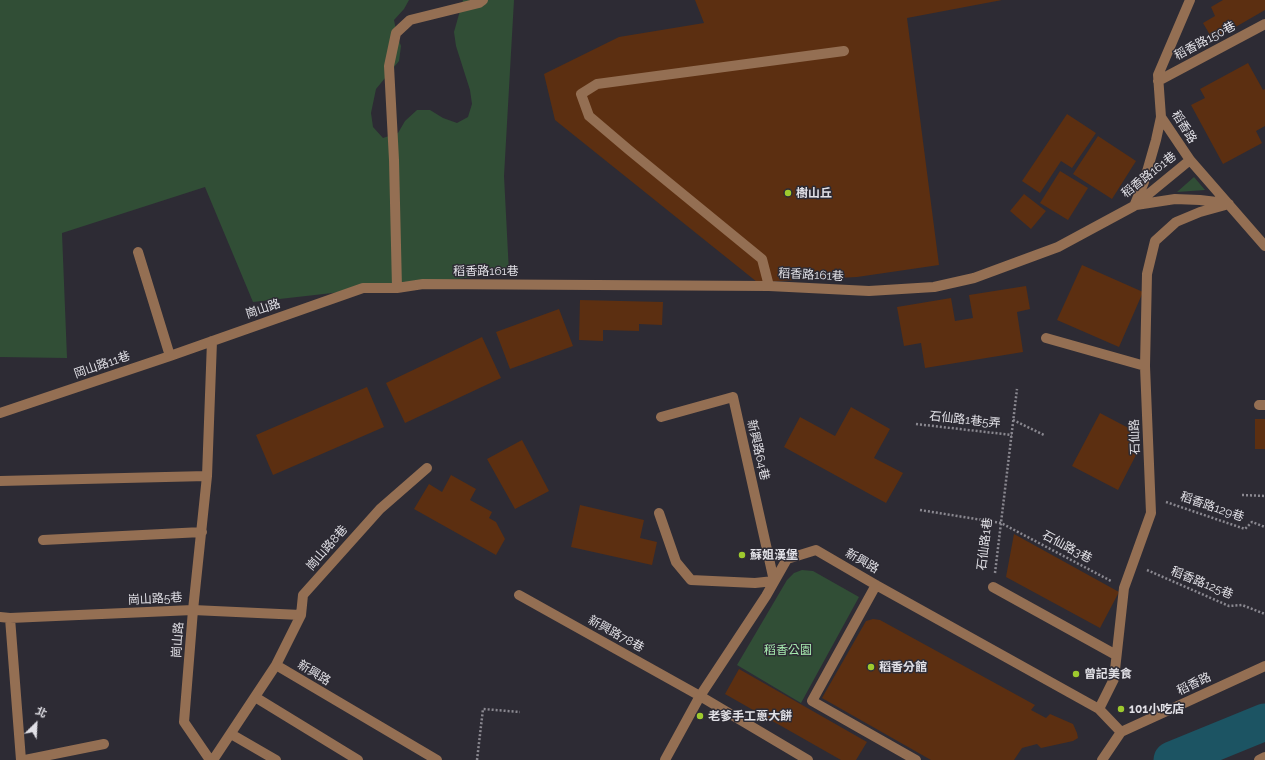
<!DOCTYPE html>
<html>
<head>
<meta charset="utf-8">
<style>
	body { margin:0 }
	#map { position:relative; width:1265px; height:760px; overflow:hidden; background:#2d2b34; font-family:Raleway,"Noto Sans TC",sans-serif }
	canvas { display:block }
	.north { position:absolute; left:16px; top:704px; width:40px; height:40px; -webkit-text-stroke:3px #2d2b34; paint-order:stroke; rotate:24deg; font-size:11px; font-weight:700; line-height:16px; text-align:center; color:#e1e0e6 }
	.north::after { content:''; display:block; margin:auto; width:14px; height:18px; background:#e1e0e6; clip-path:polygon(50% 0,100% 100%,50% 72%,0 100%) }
</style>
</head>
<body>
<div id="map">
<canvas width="1265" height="760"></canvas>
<div class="north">北</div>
</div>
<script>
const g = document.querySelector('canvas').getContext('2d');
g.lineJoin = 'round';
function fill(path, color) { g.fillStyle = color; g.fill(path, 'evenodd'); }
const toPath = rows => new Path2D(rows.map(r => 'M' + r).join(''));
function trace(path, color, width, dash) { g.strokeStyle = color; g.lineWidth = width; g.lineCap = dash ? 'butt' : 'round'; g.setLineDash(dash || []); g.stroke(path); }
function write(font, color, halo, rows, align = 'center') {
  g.font = font + ' Raleway,"Noto Sans TC",sans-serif'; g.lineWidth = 3; g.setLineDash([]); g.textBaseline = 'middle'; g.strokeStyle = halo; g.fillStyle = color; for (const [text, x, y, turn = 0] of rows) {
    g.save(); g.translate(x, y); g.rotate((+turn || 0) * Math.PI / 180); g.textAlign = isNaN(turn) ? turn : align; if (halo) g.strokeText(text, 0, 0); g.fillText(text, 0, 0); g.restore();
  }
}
fill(toPath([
	[0,0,409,0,404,9,394,20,397,35,401,46,399,61,376,89,371,113,373,127,383,138,398,133,405,121,417,110,430,110,443,118,457,123,468,117,472,104,470,90,456,46,454,32,463,0,514,0,504,176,509,273,253,302,205,187,62,233,67,358,0,357],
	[1194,177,1205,190,1177,192],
	[802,570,813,571,859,597,801,703,737,665,787,580,794,573]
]), '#314e36');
trace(toPath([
	[1172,760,1265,722]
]), '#1c5463', 37);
fill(toPath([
	[695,0,1002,0,907,18,939,265,857,277,757,282,555,120,544,74,619,37,704,23],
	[1223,0,1265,0,1265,10,1213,40,1203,23,1215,16,1211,7],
	[1248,63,1263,90,1265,89,1265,126,1256,131,1262,143,1223,164,1191,105,1205,98,1200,89],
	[1067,114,1096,133,1072,168,1061,161,1040,193,1022,181],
	[1098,136,1136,161,1112,199,1073,174],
	[1060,171,1088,188,1068,220,1040,203],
	[1024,194,1046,211,1031,229,1010,211],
	[1082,265,1143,292,1119,347,1057,320],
	[1026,286,1030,309,1017,312,1023,352,925,368,921,343,904,346,897,307,951,298,955,321,973,318,969,295],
	[580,300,663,302,662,325,639,324,639,331,603,330,603,341,579,340],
	[559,309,573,346,510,369,496,332],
	[482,337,501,378,405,423,386,383],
	[367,387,384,427,273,475,256,435],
	[851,407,890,429,874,458,903,473,886,503,784,447,800,417,835,436],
	[1100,413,1138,433,1129,451,1136,455,1118,490,1072,466],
	[1255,419,1265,419,1265,449,1255,449],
	[522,440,549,491,515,509,487,459],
	[451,475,476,489,470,500,492,512,489,518,496,522,505,539,496,555,414,509,429,484,442,492],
	[580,505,644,520,640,538,657,542,652,565,571,547],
	[1014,534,1119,592,1100,628,1006,577],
	[873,619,880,620,1035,705,1031,710,1046,718,1050,714,1073,724,1077,733,1078,738,1073,741,1041,748,1037,744,1022,748,1014,760,931,760,822,698,866,621],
	[739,669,867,742,856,760,841,760,725,694]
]), '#5c2f11');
trace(toPath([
	[1013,420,1044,435],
	[916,424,1012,435],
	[1242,495,1265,496],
	[1166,502,1245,529,1252,522,1265,527],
	[920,510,1001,523,1111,581],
	[1147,570,1229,606,1242,605,1265,614],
	[995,573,1017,389],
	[477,760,483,709,520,712]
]), '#8a8890', 2.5, [2, 2]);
trace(toPath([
	[1190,0,1158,75,1161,117,1190,160,1265,246],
	[1158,81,1265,24],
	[1135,204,1144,182,1156,140,1161,117],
	[1136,205,1175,199,1200,200,1225,203],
	[138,252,170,356],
	[769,286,762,259,629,150,589,116,581,94,597,84,844,51],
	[397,288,394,160,389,66,396,33,410,20,479,3,483,0],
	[1046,338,1145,366],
	[1259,405,1265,405],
	[0,413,170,356,363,288,397,288,423,284,769,286,869,291,934,287,974,278,1058,247,1134,206,1190,160],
	[0,481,207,476],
	[659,513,676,562,691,580,755,583,774,581,733,397,661,417],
	[43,540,202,532],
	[876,585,812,701,916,760],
	[993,587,1116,655],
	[519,595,700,696,808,760],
	[0,617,10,618,193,610,301,615],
	[10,618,21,760],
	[276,665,437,760],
	[255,697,358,760],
	[1099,709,1114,679,1124,588,1151,513,1145,366,1147,274,1155,241,1176,222,1200,212,1229,204],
	[231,734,276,760],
	[25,760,104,744],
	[210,760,184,722,193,610,207,476,212,341],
	[213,760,276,665,301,615,303,595,380,509,427,468],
	[665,760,700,696,766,596,787,559,816,550,876,585,1099,709,1121,732],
	[1102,760,1121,732,1265,666],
	[1259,760,1265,757]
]), '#946f53', 10);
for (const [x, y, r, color] of [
	[788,193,4,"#9eca2e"],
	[742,555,4,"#9eca2e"],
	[871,667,4,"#9eca2e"],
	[1076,674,4,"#9eca2e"],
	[1121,709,4,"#9eca2e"],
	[700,716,4,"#9eca2e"]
]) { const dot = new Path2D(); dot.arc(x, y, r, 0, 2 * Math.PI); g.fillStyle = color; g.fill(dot); trace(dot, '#2d2b34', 1.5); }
write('12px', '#e1e0e6', '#2d2b34', [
	["稻香路150巷",1205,41,-28],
	["稻香路",1184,127,58],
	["稻香路161巷",1149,175,-38],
	["稻香路161巷",486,271],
	["稻香路161巷",811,275,3],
	["崗山路",263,309,-19],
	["岡山路11巷",102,365,-19],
	["石仙路1巷5弄",965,420,6],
	["石仙路",1135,437,-92],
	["新興路64巷",758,450,77],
	["稻香路129巷",1212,507,19],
	["石仙路1巷",985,544,-83],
	["石仙路3巷",1067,547,28],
	["崗山路8巷",327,548,-49],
	["新興路",862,561,30],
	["稻香路125巷",1202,583,22],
	["崗山路5巷",155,599,-3],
	["新興路78巷",616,634,29],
	["崗山路",178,640,-86],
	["新興路",314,673,31],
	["稻香路",1194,684,-25]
]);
write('bold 12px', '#e1e0e6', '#2d2b34', [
	["樹山丘",796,193],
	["蘇姐漢堡",750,555],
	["稻香分館",879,667],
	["曾記美食",1084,674],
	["101小吃店",1129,709],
	["老爹手工蔥大餅",708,716]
], 'left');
write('12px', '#a8edb1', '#2d2b34', [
	["稻香公園",788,650]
]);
</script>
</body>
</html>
